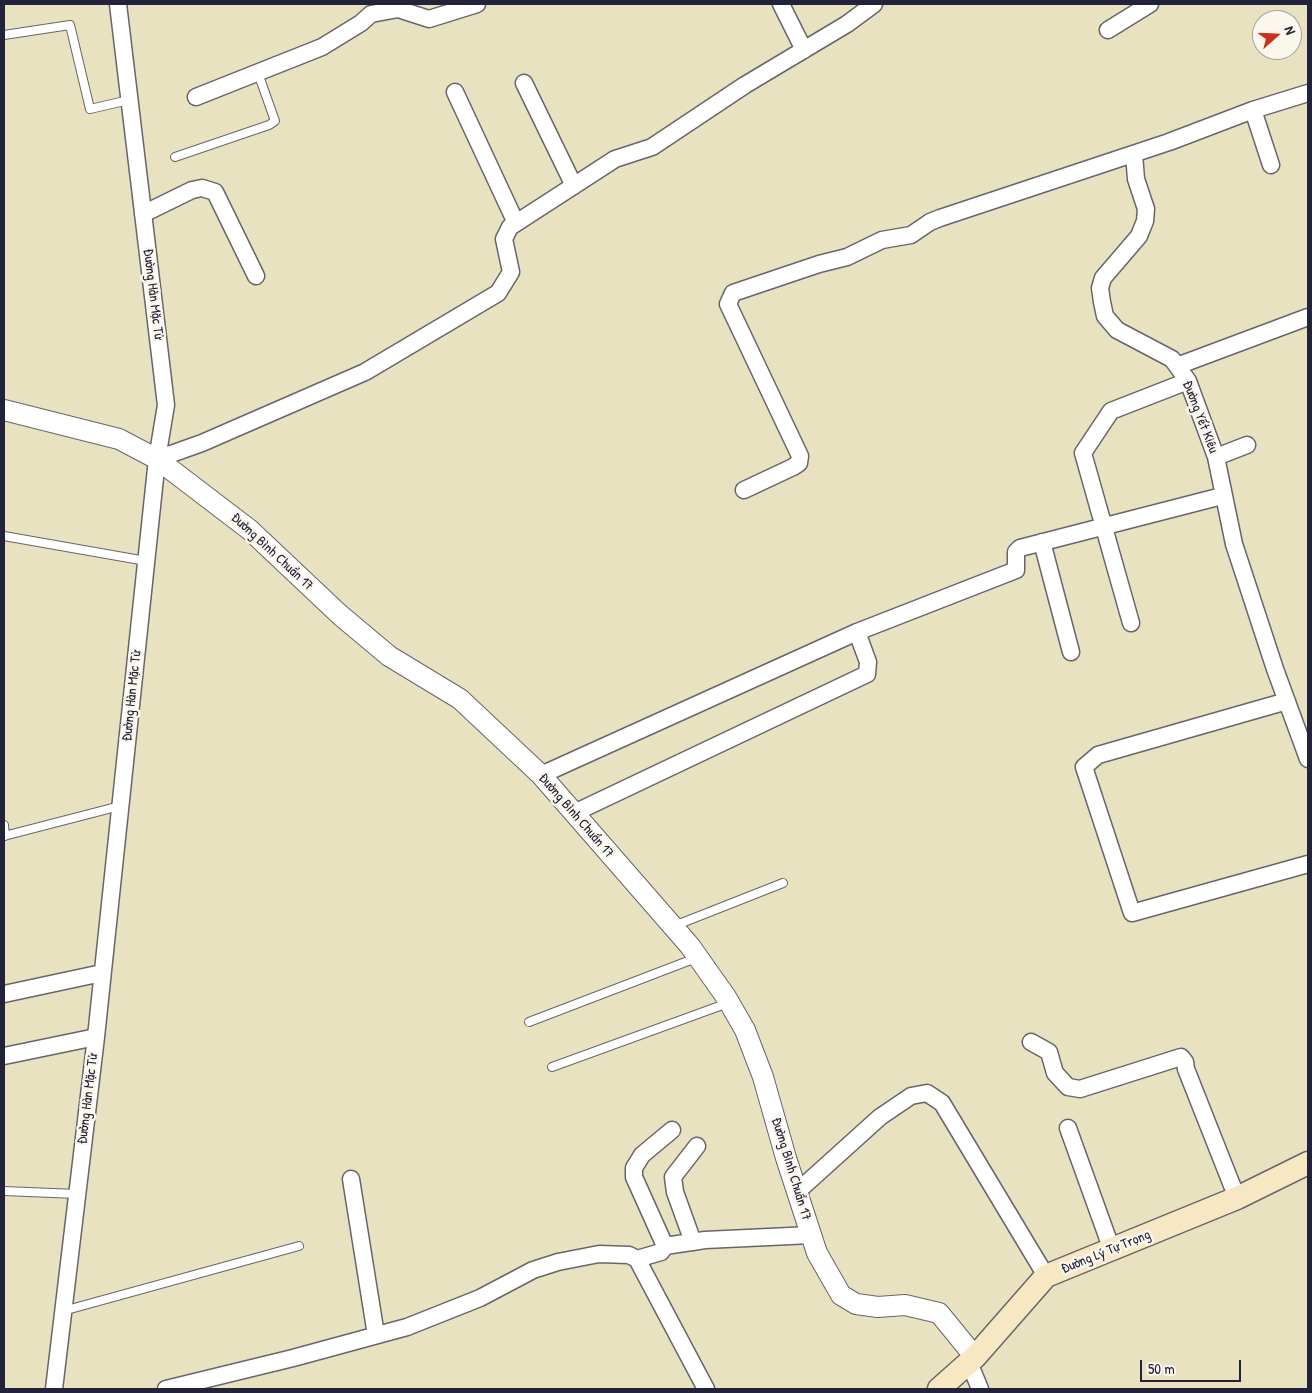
<!DOCTYPE html>
<html>
<head>
<meta charset="utf-8">
<style>
	body { margin:0 }
	#map { position:relative; width:1312px; height:1393px; overflow:hidden; background:#e9e2c0; font-family:"Patrick Hand",sans-serif }
	canvas { display:block }
	.frame { position:absolute; inset:0; border:5px solid #22223b; pointer-events:none }
	.north { position:absolute; left:1252px; top:10px; width:50px; height:50px; box-sizing:border-box; background:#fbf7ec; border:1px solid #a4a2a5; border-radius:50%; rotate:70deg; font-size:14px; font-weight:700; line-height:20px; text-align:center; color:#22223b }
	.north::after { content:''; display:block; margin:auto; width:18px; height:22px; background:#c8321e; clip-path:polygon(50% 0,100% 100%,50% 72%,0 100%) }
	.scale { position:absolute; left:1140px; top:1360px; width:101px; height:22px; box-sizing:border-box; border:2px solid #22223b; border-top:0; padding-left:6px; font-size:15px; line-height:18px; white-space:nowrap; color:#22223b; -webkit-text-stroke:4px #fbf7ec; paint-order:stroke }
</style>
</head>
<body>
<div id="map">
<canvas width="1312" height="1393"></canvas>
<div class="frame"></div>
<div class="north">N</div>
<div class="scale">50 m</div>
</div>
<script>
const g = document.querySelector('canvas').getContext('2d');
g.lineJoin = 'round';
const toPath = rows => new Path2D(rows.map(r => 'M' + r).join(''));
function trace(path, color, width, dash) { g.strokeStyle = color; g.lineWidth = width; g.lineCap = dash ? 'butt' : 'round'; g.setLineDash(dash || []); g.stroke(path); }
function write(font, color, halo, rows, align = 'center') {
  g.font = font + ' "Patrick Hand",sans-serif'; g.lineWidth = 5; g.setLineDash([]); g.textBaseline = 'middle'; g.strokeStyle = halo; g.fillStyle = color; for (const [text, x, y, turn = 0] of rows) {
    g.save(); g.translate(x, y); g.rotate((+turn || 0) * Math.PI / 180); g.textAlign = isNaN(turn) ? turn : align; if (halo) g.strokeText(text, 0, 0); g.fillText(text, 0, 0); g.restore();
  }
}
const service = toPath([
	[4,35,70,25,90,109,129,100],
	[175,157,269,125,275,121,258,73],
	[4,536,146,561],
	[4,825,5,836],
	[4,836,120,806],
	[674,926,783,883],
	[529,1022,696,958],
	[552,1067,728,1003],
	[4,1191,77,1194],
	[63,1311,299,1246]
]);
const minor = toPath([
	[781,4,804,50],
	[1108,30,1150,4],
	[524,83,574,186],
	[455,92,516,223],
	[196,97,322,47,361,23,371,14,398,9,429,19,477,4],
	[1253,110,1271,165],
	[1134,154,1136,179,1146,209,1145,221,1139,236,1103,278,1100,288,1102,302,1105,316,1117,330,1172,359,1188,381,1216,457,1234,544,1275,669,1308,759],
	[143,214,192,190,202,188,215,192,256,276],
	[1177,366,1308,317],
	[1216,457,1247,445],
	[157,459,202,443,365,372,498,293,511,272,504,239,510,227,615,159,652,147,745,85,847,24,874,4],
	[744,490,793,467,799,463,800,456,728,304,733,293,819,264,847,257,882,240,911,235,930,222,940,218,1169,142,1253,110,1308,93],
	[1042,542,1071,652],
	[1131,623,1083,453,1111,411,1188,381],
	[1287,701,1098,755,1084,767,1132,913,1308,864],
	[541,775,857,632,1016,570,1016,552,1020,548,1222,496],
	[574,813,867,674,868,662,857,632],
	[4,994,102,973],
	[1031,1042,1049,1052,1055,1073,1068,1087,1080,1089,1181,1057,1185,1062,1186,1069,1237,1198],
	[4,1056,96,1037],
	[1068,1128,1112,1250],
	[351,1179,376,1335],
	[798,1191,880,1117,911,1096,927,1093,942,1103,1046,1276],
	[693,1242,675,1192,673,1177,697,1146],
	[665,1246,705,1240,811,1235],
	[637,1259,706,1389],
	[969,1362,980,1389],
	[54,1389,96,1037,157,459,166,405,118,4],
	[166,1389,293,1358,407,1327,480,1298,533,1270,558,1262,599,1254,629,1255,637,1259,661,1252,665,1246,634,1177,634,1168,642,1155,672,1130]
]);
const tertiary = toPath([
	[4,410,119,439,157,459,250,530,339,614,389,656,460,699,541,775,690,946,726,997,745,1030,763,1077,786,1158,817,1253,841,1295,856,1304,878,1307,905,1305,939,1313,975,1357]
]);
const secondary = toPath([
	[939,1389,975,1357,1046,1276,1237,1198,1308,1163]
]);
trace(service, '#68656a', 10);
trace(minor, '#68656a', 19);
trace(tertiary, '#68656a', 22);
trace(secondary, '#68656a', 25);
trace(service, '#fff', 8);
trace(minor, '#fff', 16);
trace(tertiary, '#fff', 20);
trace(secondary, '#f7e8c3', 22);
write('14px', '#22223b', '#fbf7ec', [
	["Đường Hàn Mặc Tử",153,294,83],
	["Đường Yết Kiêu",1200,417,69],
	["Đường Bình Chuẩn 17",272,552,43],
	["Đường Hàn Mặc Tử",132,696,-84],
	["Đường Bình Chuẩn 17",576,816,49],
	["Đường Hàn Mặc Tử",88,1099,-83],
	["Đường Bình Chuẩn 17",791,1169,73],
	["Đường Lý Tự Trọng",1106,1252,-22]
]);
</script>
</body>
</html>
